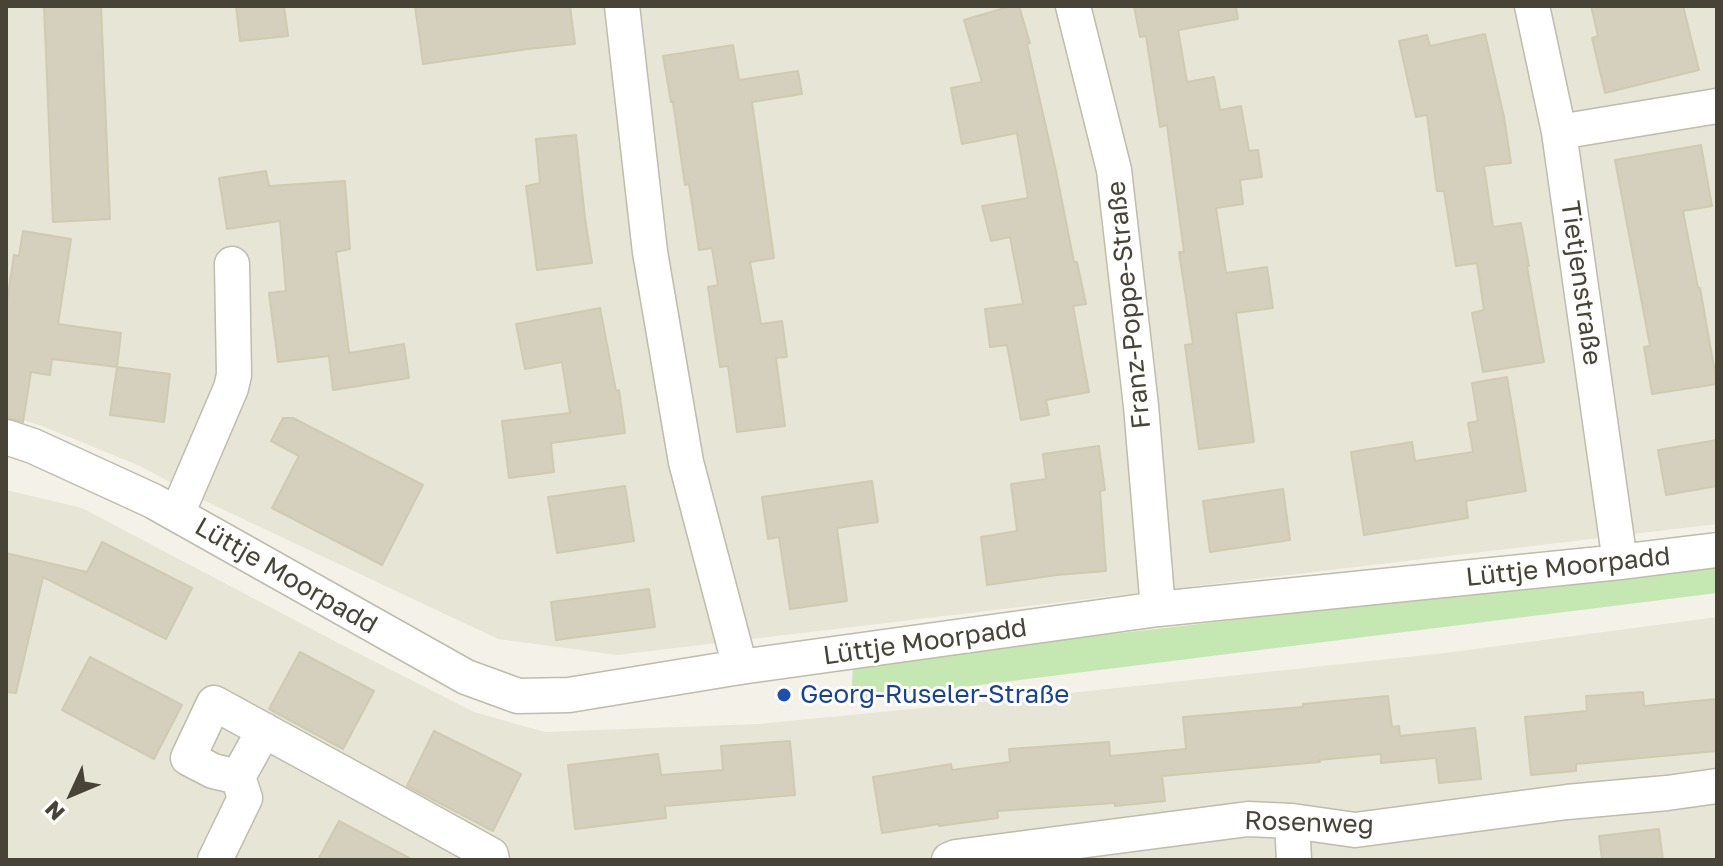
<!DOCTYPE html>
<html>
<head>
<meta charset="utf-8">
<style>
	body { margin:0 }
	#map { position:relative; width:1723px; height:866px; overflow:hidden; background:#f4f2e8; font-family:"Golos Text",sans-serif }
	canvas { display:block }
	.frame { position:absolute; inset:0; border:8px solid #474437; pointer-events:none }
	.north { position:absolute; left:32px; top:754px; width:80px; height:80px; -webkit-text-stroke:6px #fff; paint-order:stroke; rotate:226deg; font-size:22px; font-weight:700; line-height:32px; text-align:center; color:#474437 }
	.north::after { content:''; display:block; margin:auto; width:28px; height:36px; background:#474437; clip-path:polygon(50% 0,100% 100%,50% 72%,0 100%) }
</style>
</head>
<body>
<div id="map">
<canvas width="1723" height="866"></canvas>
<div class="frame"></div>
<div class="north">N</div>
</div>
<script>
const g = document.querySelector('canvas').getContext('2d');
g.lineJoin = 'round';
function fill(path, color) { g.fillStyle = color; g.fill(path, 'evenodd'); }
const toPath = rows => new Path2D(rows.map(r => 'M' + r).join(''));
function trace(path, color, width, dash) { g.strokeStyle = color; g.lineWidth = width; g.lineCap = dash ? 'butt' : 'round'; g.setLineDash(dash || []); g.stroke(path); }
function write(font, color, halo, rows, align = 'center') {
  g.font = font + ' "Golos Text",sans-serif'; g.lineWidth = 6; g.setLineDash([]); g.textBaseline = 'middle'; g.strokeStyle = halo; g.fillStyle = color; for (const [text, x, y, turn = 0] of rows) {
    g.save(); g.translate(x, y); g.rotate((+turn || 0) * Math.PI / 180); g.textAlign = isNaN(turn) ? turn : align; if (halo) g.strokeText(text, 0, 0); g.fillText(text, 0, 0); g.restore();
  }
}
fill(toPath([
	[6,6,1717,6,1717,524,617,655,498,639,207,502,140,466,42,426,6,415],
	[6,490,82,508,344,646,474,712,545,732,758,724,994,701,1445,653,1717,617,1717,860,6,860]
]), '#e7e5d6');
fill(toPath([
	[1717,564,1717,593,851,701,853,664]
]), '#c5e7b2');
const building = toPath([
	[44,6,101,6,110,219,53,222,44,6],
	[236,6,284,6,288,36,240,41,236,6],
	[415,6,570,6,575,44,528,49,423,64,415,6],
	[1011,6,1019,6,1030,43,1027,44,1056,171,1074,262,1077,262,1086,304,1073,306,1089,392,1046,400,1049,415,1021,420,1007,345,990,347,985,309,1023,304,1010,237,991,241,982,206,1028,198,1017,133,962,144,951,88,982,82,964,20,1011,6],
	[1134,6,1236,6,1238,19,1178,30,1187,82,1214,77,1220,110,1241,106,1249,151,1258,150,1262,177,1240,180,1243,204,1216,208,1226,273,1267,267,1273,308,1236,313,1254,442,1199,449,1185,345,1193,344,1179,252,1184,252,1167,125,1160,127,1146,36,1140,37,1134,6],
	[1591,6,1683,6,1699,70,1605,93,1592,38,1598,36,1591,6],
	[1485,34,1504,117,1511,163,1484,166,1493,227,1521,223,1529,266,1527,266,1544,362,1483,372,1472,313,1484,310,1477,263,1456,266,1444,191,1437,191,1427,115,1416,117,1399,41,1427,35,1430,46,1485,34],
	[733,45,739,80,798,71,802,94,752,102,774,258,750,262,761,324,782,321,787,357,776,358,785,426,737,432,728,366,720,367,708,287,718,285,712,248,699,250,689,184,685,185,673,102,671,102,663,56,733,45],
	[576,135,585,218,592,263,537,270,526,186,540,183,536,139,576,135],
	[1701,145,1712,206,1683,211,1698,288,1700,288,1717,384,1652,394,1644,347,1650,346,1615,160,1701,145],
	[266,171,269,186,345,181,350,249,336,252,349,353,404,344,409,378,333,390,329,356,278,362,269,293,286,291,280,221,227,229,219,178,266,171],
	[23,231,71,239,58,324,121,333,117,367,52,359,50,375,31,372,23,422,6,418,6,308,14,255,19,256,23,231],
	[600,308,616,391,619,390,625,433,551,443,554,472,509,478,502,421,570,413,562,362,525,369,516,324,600,308],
	[117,367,170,374,164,422,110,415,117,367],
	[1507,377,1526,491,1466,501,1468,518,1364,535,1351,452,1412,442,1415,461,1473,452,1468,423,1478,421,1472,383,1507,377],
	[283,418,293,418,423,485,382,565,272,508,299,456,271,441,283,418],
	[1717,440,1717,486,1666,495,1658,450,1717,440],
	[1099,446,1105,490,1100,491,1106,571,1057,575,987,585,981,537,1017,531,1011,484,1046,479,1043,454,1099,446],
	[872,481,878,522,837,528,847,601,790,609,779,537,768,539,762,497,872,481],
	[625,486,634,541,557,553,548,497,625,486],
	[1283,489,1290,540,1210,552,1203,501,1283,489],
	[102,542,192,588,166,639,43,577,16,693,6,692,6,553,87,572,102,542],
	[649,589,655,627,556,640,551,602,649,589],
	[300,652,374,691,343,749,269,709,300,652],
	[90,657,182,705,154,759,62,710,90,657],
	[1643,692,1644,706,1717,699,1717,751,1576,764,1576,771,1531,775,1525,717,1587,711,1586,696,1643,692],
	[1388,696,1392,727,1399,726,1400,736,1475,728,1481,779,1439,783,1436,758,1381,763,1381,754,1319,760,1320,762,1162,776,1165,801,1115,806,1115,803,997,811,998,818,939,826,939,824,882,833,873,777,951,764,952,770,1010,762,1009,749,1109,742,1110,756,1186,749,1183,717,1303,707,1303,704,1388,696],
	[434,731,521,774,493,831,407,786,434,731],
	[790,741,795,795,665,806,666,818,575,829,568,765,658,754,661,775,723,770,721,746,790,741],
	[339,821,413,860,318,860,339,821],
	[1659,829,1663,860,1602,860,1599,836,1659,829]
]);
fill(building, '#d5d0be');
trace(building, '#d0cab1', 2);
const minor = toPath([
	[622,6,650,252,686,462,740,667],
	[1073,6,1114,170,1141,406,1158,609],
	[1532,6,1559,132,1620,562],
	[1559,132,1717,106],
	[6,437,33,446,153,501,466,677,518,696,569,695,740,667,1158,609,1620,562,1717,550],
	[177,514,231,388,234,375,232,264],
	[264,730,238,777,213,771,188,758,214,703,395,802,491,855,492,860],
	[1292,821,1294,860],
	[215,860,245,798,238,777],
	[949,860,956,857,1248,819,1292,821,1355,830,1567,802,1667,793,1717,786]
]);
trace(minor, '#bfbcab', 37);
trace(minor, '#fff', 34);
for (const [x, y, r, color] of [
	[784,695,8,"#1a4fb4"]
]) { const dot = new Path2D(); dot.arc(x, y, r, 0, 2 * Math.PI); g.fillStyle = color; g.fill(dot); trace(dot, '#fff', 3); }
write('26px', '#474437', '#fff', [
	["Tietjenstraße",1581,283,82],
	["Franz-Poppe-Straße",1129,305,-96],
	["Lüttje Moorpadd",1568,567,-6],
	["Lüttje Moorpadd",286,576,30],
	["Lüttje Moorpadd",925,642,-8],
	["Rosenweg",1309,823,2]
]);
write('26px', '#164399', '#fff', [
	["Georg-Ruseler-Straße",800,695]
], 'left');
</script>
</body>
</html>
